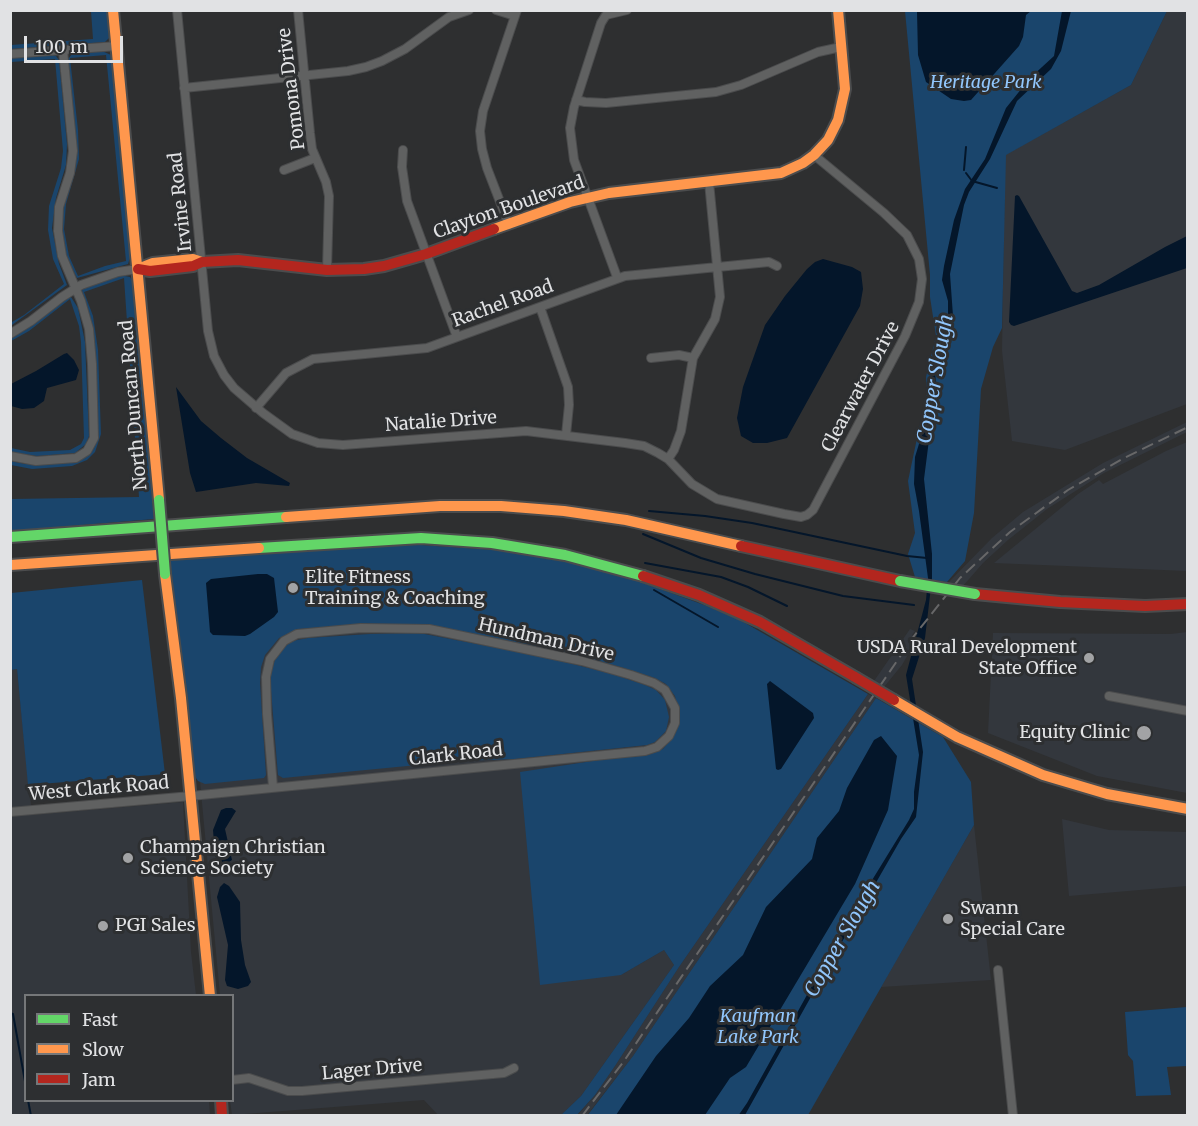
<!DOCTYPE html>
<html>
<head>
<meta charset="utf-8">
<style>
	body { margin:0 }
	#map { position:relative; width:1198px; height:1126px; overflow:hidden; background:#2e2f30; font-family:Merriweather,serif }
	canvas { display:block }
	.frame { position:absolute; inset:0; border:12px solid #e1e2e4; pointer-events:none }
	.legend { position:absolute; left:24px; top:994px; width:210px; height:108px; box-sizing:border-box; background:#2d2f31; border:2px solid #757779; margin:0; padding:8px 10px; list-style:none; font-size:18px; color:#e1e2e4 }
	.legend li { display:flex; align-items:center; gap:12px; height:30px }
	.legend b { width:30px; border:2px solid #757779 }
	.scale { position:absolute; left:24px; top:36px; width:99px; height:27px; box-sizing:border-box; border:3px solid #e1e2e4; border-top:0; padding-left:8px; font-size:18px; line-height:21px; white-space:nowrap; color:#e1e2e4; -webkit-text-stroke:4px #2d2f31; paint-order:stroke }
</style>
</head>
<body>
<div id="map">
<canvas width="1198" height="1126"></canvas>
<div class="frame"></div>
<ul class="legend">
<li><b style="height:8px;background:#63d668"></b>Fast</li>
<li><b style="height:8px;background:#ff974d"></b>Slow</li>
<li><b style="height:8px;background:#b3261e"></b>Jam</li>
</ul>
<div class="scale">100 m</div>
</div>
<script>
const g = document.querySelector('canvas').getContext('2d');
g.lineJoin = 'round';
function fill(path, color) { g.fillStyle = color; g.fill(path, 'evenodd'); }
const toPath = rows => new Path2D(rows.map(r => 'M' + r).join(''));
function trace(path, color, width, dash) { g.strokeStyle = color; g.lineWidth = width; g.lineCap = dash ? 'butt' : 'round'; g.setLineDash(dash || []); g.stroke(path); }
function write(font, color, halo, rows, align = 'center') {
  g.font = font + ' Merriweather,serif'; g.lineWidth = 6; g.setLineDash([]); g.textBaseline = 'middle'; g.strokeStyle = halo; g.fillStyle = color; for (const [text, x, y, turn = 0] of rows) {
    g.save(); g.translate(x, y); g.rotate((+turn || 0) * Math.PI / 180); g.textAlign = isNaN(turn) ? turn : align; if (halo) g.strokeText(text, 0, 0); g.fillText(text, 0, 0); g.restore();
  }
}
fill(toPath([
	[1167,11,1187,11,1187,404,1065,450,1012,441,1002,351,1005,155,1131,85],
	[1187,422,1187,432,1104,473,1047,509,1008,540,983,563,963,586,948,583,992,538,1023,512,1103,463],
	[1187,442,1187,571,994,563,1078,494,1099,480,1103,484,1166,451],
	[180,568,749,647,621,975,664,950,674,965,581,1096,561,1115,438,1115,424,1100,232,1115,230,1101,232,1100,232,996,220,995],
	[910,629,915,631,912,635,917,639,902,665,884,687,874,681],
	[1187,632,1187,793,1097,776,988,733,993,633,1171,634],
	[17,669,32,815,183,802,191,952,196,995,26,996,26,1100,209,1101,210,1115,11,1116,10,670],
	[868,694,876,698,633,1056,587,1115,577,1116,595,1095,615,1066,679,967],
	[1062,819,1109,830,1187,832,1187,886,1069,896],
	[974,825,991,980,881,987]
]), '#33373d');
fill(toPath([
	[91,11,107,11,109,38,105,42,11,49,11,45,93,39],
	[905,11,1167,11,1131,85,1006,155,1002,328,993,347,981,389,974,513,965,561,947,582,915,577,908,554,915,533,908,481,927,391,926,377,936,336,930,297,930,275],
	[102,51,111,55,131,254,128,264,77,278,64,254,60,232,61,209,73,172,67,60,73,53],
	[106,55,126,261,105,266,78,276,69,256,64,229,66,204,79,159,78,130,70,58],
	[50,54,56,56,59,60,67,144,66,165,56,198,52,228,59,264,67,285,12,325,10,321,12,322,24,315,64,284,53,259,48,230,49,206,61,168,63,151,55,59,11,62,11,57],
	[120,275,130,277,133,281,154,519,11,531,11,499,139,497,124,278,84,292,93,316,98,350,101,434,95,452,87,460,72,466,32,469,11,465,11,461,25,464,74,462,83,458,94,447,97,439,82,290,84,288],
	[71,297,78,308,85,342,89,436,86,444,75,453,37,456,11,452,11,448,30,452,70,450,81,444,84,438,81,342,79,326,70,299,29,331,11,341,11,338,39,319,67,298],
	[421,545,496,550,567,562,630,578,707,606,740,620,868,694,679,967,615,1066,595,1095,577,1115,561,1115,581,1096,674,965,664,950,621,975,540,985,520,772,606,759,648,755,663,749,672,738,679,718,675,696,666,684,655,678,624,668,564,651,417,624,350,625,299,629,279,638,265,655,261,667,260,683,266,775,264,778,205,784,198,781,192,772,170,558,344,546],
	[142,580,165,774,28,785,17,669,11,670,11,593],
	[419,633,545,657,612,674,645,685,656,690,665,700,669,717,666,731,655,742,647,745,515,759,459,761,283,778,278,775,270,678,275,659,284,647,292,641,308,638,370,634],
	[876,698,943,737,971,782,974,825,808,1115,587,1116,633,1056],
	[1187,1007,1187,1066,1167,1067,1171,1095,1136,1096,1133,1061,1128,1055,1125,1012]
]), '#1a456c');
fill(toPath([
	[917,11,917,10,1031,11,1026,15,1023,37,1019,46,971,100,964,101,951,99,926,82,918,55],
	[1062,11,1071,11,1061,51,1051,69,1017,101,990,159,969,192,964,205,950,274,953,316,951,331,935,371,936,385,924,479,932,554,932,578,925,638,912,679,923,752,916,817,901,839,827,968,745,1115,738,1116,747,1103,858,903,909,820,914,809,914,792,919,755,906,675,926,600,928,578,919,511,914,484,915,457,933,398,932,369,945,337,948,317,948,301,942,280,944,266,954,220,965,189,985,159,1006,108,1030,78,1054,56],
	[1017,195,1019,196,1072,291,1077,293,1099,285,1165,247,1187,236,1187,268,1014,326,1011,325,1009,322,1015,196],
	[823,259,852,267,861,272,863,289,860,306,787,438,767,443,753,443,741,436,737,418,743,387,765,325,785,296,807,269,815,262],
	[67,353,74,360,79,370,76,380,47,388,44,401,34,408,22,409,11,406,11,384,36,371,64,354],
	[176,387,201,421,221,438,247,458,290,483,289,486,256,483,196,492,190,473],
	[258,574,267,574,274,578,278,612,274,617,250,634,245,636,213,635,210,632,206,583,211,579],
	[770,681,813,713,814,718,781,769,778,770,776,769,767,684],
	[881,736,897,756,888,810,855,884,746,1067,730,1078,705,1115,616,1115,656,1056,689,1018,710,986,743,955,766,907,812,859,817,838,839,811,847,788,874,740],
	[226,808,232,808,236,811,225,829,232,860,222,866,219,865,215,855,213,830,221,810],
	[224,883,229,886,240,902,241,940,245,965,251,982,248,986,238,989,227,986,225,980,228,945,217,897,220,887]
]), '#04162a');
trace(toPath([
	[964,170,966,147],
	[966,173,972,181,997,188],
	[649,511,705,516,752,523,907,556,927,558],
	[643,534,701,558,755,574,843,596,914,605],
	[645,563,721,577,748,587,787,606],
	[654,590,718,627],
	[10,1013,13,1014,26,1087],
	[28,1100,31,1116]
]), '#04162a', 2);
const street = toPath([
	[177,10,208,331,214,356,224,375,234,388,263,413,292,434,318,443,343,445,526,431,625,443,644,446,658,453,668,459,692,484,717,499,784,514,801,517,807,515,813,510,905,336,919,302,922,279,919,259,907,235,884,213,814,155],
	[298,10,310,133,312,149,326,182,329,196,327,270],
	[496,10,515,16],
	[10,54,117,46],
	[184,88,348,71,366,67,382,61,405,49,449,17,469,10],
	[576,100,585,102,606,103,716,92,741,85,818,52,841,47],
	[403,150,402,167,407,201,457,337],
	[284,170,315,158],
	[509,225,487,168,482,149,480,131,483,111,517,10],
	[617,277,574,160,570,128,574,107,601,23,606,15,627,10],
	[540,307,568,387,569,405,566,435],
	[10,334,31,321,62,297,81,285,118,272,138,269],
	[651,358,679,355,693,358],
	[256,408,286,373,313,359,427,348,625,276,769,262,777,266],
	[10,456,36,461,76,458,87,451,94,438,92,364,89,329,81,301,62,256,58,231,59,207,70,173,73,151,63,51],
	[668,459,674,450,681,431,693,358,715,319,720,297,709,182],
	[1109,696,1188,711],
	[10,812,191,796,645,751,657,747,669,736,675,723,675,708,665,690,654,683,631,675,582,661,429,629,361,628,297,634,284,641,274,654,270,659,266,677,267,714,273,787],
	[998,970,1013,1116],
	[232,1080,249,1078,288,1091,302,1091,504,1073,514,1068]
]);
const fast = toPath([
	[10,537,286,517],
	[259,548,421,538,492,543,565,555,643,576]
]);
const slow = toPath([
	[113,10,159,500],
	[494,229,570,202,609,193,781,173,803,163,814,155,828,140,838,120,845,89,838,10],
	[138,269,153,263,193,259,202,262],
	[286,517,440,506,501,506,564,511,626,520,741,546],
	[10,565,259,548],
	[165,574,181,698,210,996],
	[894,700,957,737,1043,775,1107,794,1188,809]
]);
const jam = toPath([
	[138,269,150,271,193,266,202,262,238,260,327,270,364,269,384,266,426,254,494,229],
	[741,546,900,581],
	[643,576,699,595,760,622,855,677],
	[975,594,1060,602,1145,606,1188,604],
	[221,1100,222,1116]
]);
trace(street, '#4b4c4d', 10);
trace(fast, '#4b4c4d', 14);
trace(slow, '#4b4c4d', 14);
trace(jam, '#4b4c4d', 14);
trace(street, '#606161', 8);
trace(fast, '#63d668', 10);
trace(slow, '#ff974d', 10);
trace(jam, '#b3261e', 10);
trace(toPath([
	[582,1116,624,1061,914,636,960,578,1010,532,1068,490,1124,458,1188,427]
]), '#676768', 2, [12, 6]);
const fastBridge = toPath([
	[159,500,165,574],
	[900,581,975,594]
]);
const jamBridge = toPath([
	[855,677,894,700]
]);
trace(fastBridge, '#4b4c4d', 14, []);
trace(jamBridge, '#4b4c4d', 14, []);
trace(fastBridge, '#63d668', 10);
trace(jamBridge, '#b3261e', 10);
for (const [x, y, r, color] of [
	[293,588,6,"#a2a3a5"],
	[1089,658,6,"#a2a3a5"],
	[1144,733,8,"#a2a3a5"],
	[128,858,6,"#a2a3a5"],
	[948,919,6,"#a2a3a5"],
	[103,926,6,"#a2a3a5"]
]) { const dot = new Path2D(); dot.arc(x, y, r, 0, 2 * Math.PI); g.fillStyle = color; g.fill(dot); trace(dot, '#2d2f31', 2); }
write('italic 18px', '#91c6fc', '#2d2f31', [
	["Heritage Park",986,83],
	["Kaufman",758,1017],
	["Lake Park",758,1038]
]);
write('18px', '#e1e2e4', '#2d2f31', [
	["Pomona Drive",292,89,-97],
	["Irvine Road",181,202,-96],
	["Clayton Boulevard",509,208,-19],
	["Rachel Road",503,304,-20],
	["Clearwater Drive",861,387,-62],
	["North Duncan Road",134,405,-95],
	["Natalie Drive",441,422,-4],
	["Hundman Drive",546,640,13],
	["Clark Road",456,755,-6],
	["West Clark Road",99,789,-5],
	["Lager Drive",372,1070,-5]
]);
write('18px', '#e1e2e4', '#2d2f31', [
	["Elite Fitness",305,578],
	["Training & Coaching",305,599],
	["USDA Rural Development",1077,648,"right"],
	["State Office",1077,669,"right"],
	["Equity Clinic",1130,733,"right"],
	["Champaign Christian",140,848],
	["Science Society",140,869],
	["Swann",960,909],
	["Special Care",960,930],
	["PGI Sales",115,926]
], 'left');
write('italic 20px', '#91c6fc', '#2d2f31', [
	["Copper Slough",936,379,-80],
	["Copper Slough",843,939,-60]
]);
</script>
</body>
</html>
